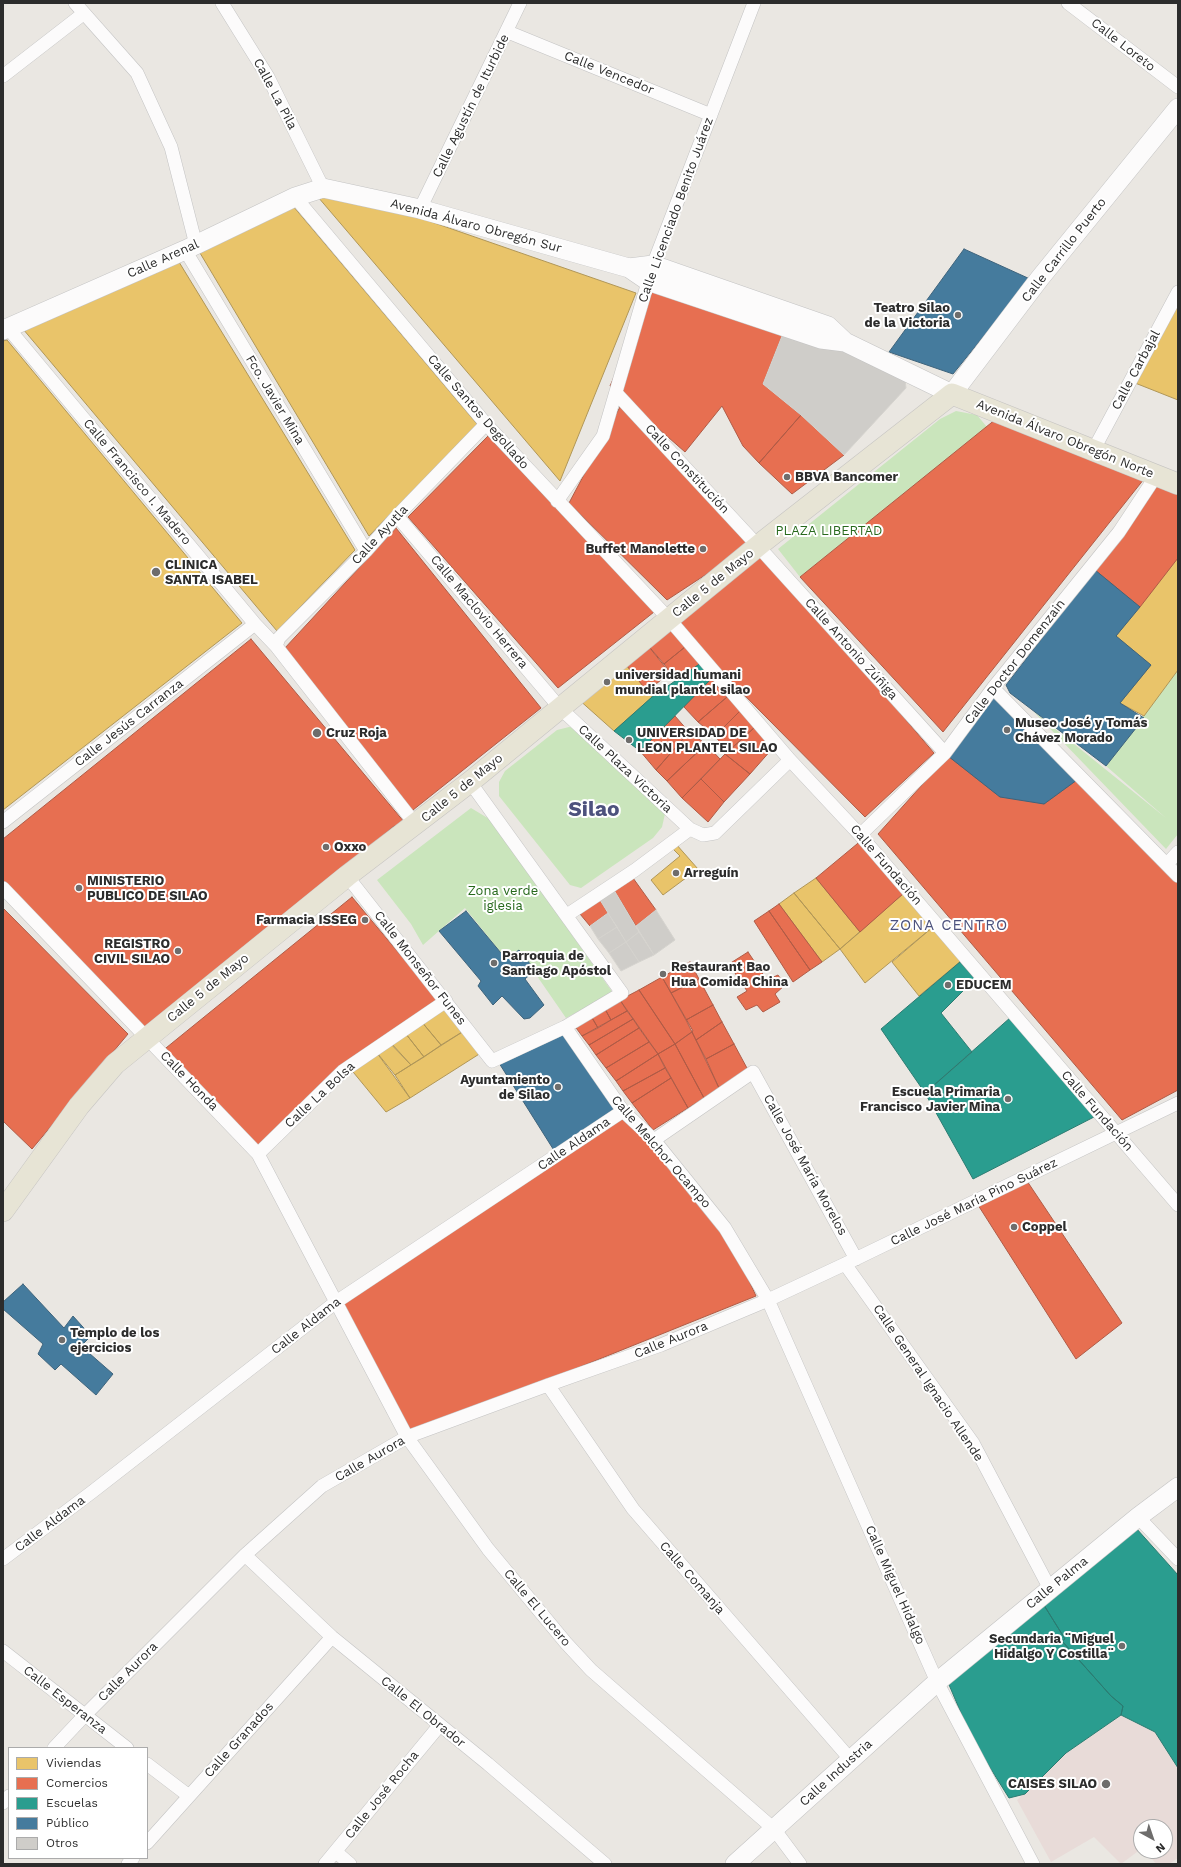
<!DOCTYPE html>
<html>
<head>
<meta charset="utf-8">
<style>
	body { margin:0 }
	#map { position:relative; width:1181px; height:1867px; overflow:hidden; background:#eae7e2; font-family:"Work Sans",sans-serif }
	canvas { display:block }
	.frame { position:absolute; inset:0; border:4px solid #2c2c2c; pointer-events:none }
	.legend { position:absolute; left:8px; top:1747px; width:140px; height:112px; box-sizing:border-box; background:#fff; border:1px solid #ababab; margin:0; padding:5px 7px; list-style:none; font-size:12px; color:#2c2c2c }
	.legend li { display:flex; align-items:center; gap:8px; height:20px }
	.legend b { width:20px; border:1px solid #ababab }
	.north { position:absolute; left:1133px; top:1819px; width:40px; height:40px; box-sizing:border-box; background:#fff; border:1px solid #ababab; border-radius:50%; rotate:140deg; font-size:11px; font-weight:700; line-height:16px; text-align:center; color:#2c2c2c }
	.north::after { content:''; display:block; margin:auto; width:14px; height:18px; background:#6e6d6c; clip-path:polygon(50% 0,100% 100%,50% 72%,0 100%) }
</style>
</head>
<body>
<div id="map">
<canvas width="1181" height="1867"></canvas>
<div class="frame"></div>
<ul class="legend">
<li><b style="height:11px;background:#e9c46a"></b>Viviendas</li>
<li><b style="height:11px;background:#e76f51"></b>Comercios</li>
<li><b style="height:11px;background:#2a9d8f"></b>Escuelas</li>
<li><b style="height:11px;background:#457b9d"></b>Público</li>
<li><b style="height:11px;background:#cfcdc9"></b>Otros</li>
</ul>
<div class="north">N</div>
</div>
<script>
const g = document.querySelector('canvas').getContext('2d');
g.lineJoin = 'round';
function fill(path, color) { g.fillStyle = color; g.fill(path, 'evenodd'); }
const toPath = rows => new Path2D(rows.map(r => 'M' + r).join(''));
function trace(path, color, width, dash) { g.strokeStyle = color; g.lineWidth = width; g.lineCap = dash ? 'butt' : 'round'; g.setLineDash(dash || []); g.stroke(path); }
function write(font, color, halo, rows, align = 'center') {
  g.font = font + ' "Work Sans",sans-serif'; g.lineWidth = 4; g.setLineDash([]); g.textBaseline = 'middle'; g.strokeStyle = halo; g.fillStyle = color; for (const [text, x, y, turn = 0] of rows) {
    g.save(); g.translate(x, y); g.rotate((+turn || 0) * Math.PI / 180); g.textAlign = isNaN(turn) ? turn : align; if (halo) g.strokeText(text, 0, 0); g.fillText(text, 0, 0); g.restore();
  }
}
fill(toPath([
	[1121,1715,1155,1732,1178,1768,1178,1858,1169,1864,1156,1864,1146,1851,1165,1851,1165,1827,1141,1827,1141,1849,1121,1864,1094,1837,1051,1862,1017,1800,1066,1753]
]), '#e8dbd8');
fill(toPath([
	[956,411,977,415,987,427,800,577,778,549,940,419],
	[1178,670,1178,834,1166,849,1033,711,1166,818,1106,766],
	[569,727,579,728,658,805,665,814,662,827,653,838,581,888,570,885,499,796,499,782,505,771,557,730],
	[471,808,491,820,613,993,566,1018,519,950,506,959,465,908,423,945,411,924,377,880]
]), '#cae5bc');
const homes = toPath([
	[354,195,636,293,560,481,318,197,354,195],
	[293,206,477,424,369,536,200,253,293,206],
	[179,262,355,550,277,631,23,329,179,262],
	[1178,297,1178,400,1130,381,1178,297],
	[7,340,242,623,3,810,3,341,7,340],
	[1178,557,1178,670,1144,716,1120,703,1151,665,1116,636,1178,557],
	[623,661,652,697,614,731,577,698,623,661],
	[676,844,698,869,663,895,651,880,680,856,672,848,676,844],
	[816,878,860,932,840,949,794,893,816,878],
	[794,893,840,949,822,962,779,904,794,893],
	[904,893,934,926,865,983,840,949,904,893],
	[934,926,962,960,919,996,892,962,934,926],
	[442,1005,467,1029,441,1045,421,1021,442,1005],
	[421,1021,441,1045,424,1057,406,1034,421,1021],
	[467,1029,484,1051,410,1098,395,1075,467,1029],
	[406,1034,424,1057,411,1065,392,1044,406,1034],
	[387,1040,411,1065,395,1075,374,1049,387,1040],
	[374,1049,410,1098,386,1112,349,1067,374,1049]
]);
fill(homes, '#e9c46a');
trace(homes, '#b09657', 1);
const shops = toPath([
	[654,288,784,331,763,384,801,415,759,463,743,446,722,406,685,452,610,386,654,288],
	[620,407,751,545,667,600,569,503,620,407],
	[801,415,844,455,792,494,759,463,801,415],
	[996,419,1144,479,943,732,800,577,996,419],
	[488,436,654,612,558,688,408,517,488,436],
	[1162,478,1178,484,1178,558,1140,607,1095,570,1162,478],
	[396,528,541,708,408,814,284,649,396,528],
	[758,546,934,753,865,817,669,619,758,546],
	[667,625,685,647,664,664,645,642,667,625],
	[251,639,410,829,394,826,146,1037,3,888,3,839,251,639],
	[645,642,670,673,647,691,623,661,645,642],
	[685,647,701,663,676,680,664,664,685,647],
	[711,679,727,697,698,722,684,707,711,679],
	[727,697,741,710,715,736,698,722,727,697],
	[741,710,755,727,728,752,715,736,741,710],
	[675,716,689,732,656,770,640,751,675,716],
	[755,727,772,749,750,774,725,754,755,727],
	[689,732,706,744,667,781,656,770,689,732],
	[706,744,720,759,682,798,667,781,706,744],
	[725,754,750,774,724,802,701,779,725,754],
	[948,756,1000,797,1019,786,1044,804,1081,777,1178,882,1178,1090,1122,1120,878,834,948,756],
	[701,779,724,802,708,822,682,798,701,779],
	[863,839,904,893,860,932,816,878,863,839],
	[633,878,656,910,636,926,614,890,633,878],
	[352,897,442,1005,343,1071,260,1148,161,1052,352,897],
	[600,900,608,913,590,926,580,914,600,900],
	[779,904,822,962,810,970,769,911,779,904],
	[3,908,128,1034,32,1149,3,1121,3,908],
	[769,911,810,970,793,982,754,921,769,911],
	[748,952,767,980,778,975,785,985,775,994,780,1002,763,1012,757,1005,746,1010,737,997,747,991,729,964,748,952],
	[690,962,699,979,671,993,662,977,690,962],
	[662,977,693,1031,675,1044,639,990,662,977],
	[699,979,713,1005,686,1020,671,993,699,979],
	[639,990,675,1044,658,1054,620,1000,639,990],
	[620,1000,627,1011,611,1020,605,1009,620,1000],
	[713,1005,722,1022,696,1040,686,1020,713,1005],
	[605,1009,611,1020,598,1028,591,1016,605,1009],
	[627,1011,633,1019,589,1045,582,1036,627,1011],
	[591,1016,598,1028,582,1036,574,1025,591,1016],
	[633,1019,639,1028,596,1055,589,1045,633,1019],
	[722,1022,734,1044,706,1059,696,1040,722,1022],
	[639,1028,649,1042,606,1068,596,1055,639,1028],
	[692,1032,719,1088,704,1098,675,1044,692,1032],
	[649,1042,658,1054,616,1081,606,1068,649,1042],
	[675,1044,704,1098,688,1108,658,1054,675,1044],
	[734,1044,748,1070,719,1088,706,1059,734,1044],
	[658,1054,665,1068,623,1091,616,1081,658,1054],
	[665,1068,671,1078,632,1103,623,1091,665,1068],
	[671,1078,688,1108,653,1130,632,1103,671,1078],
	[623,1111,725,1228,756,1296,413,1434,337,1304,623,1111],
	[1027,1181,1122,1323,1076,1359,978,1205,1027,1181]
]);
fill(shops, '#e76f51');
trace(shops, '#af5b46', 1);
const schools = toPath([
	[701,663,713,677,640,751,614,731,652,697,701,663],
	[960,962,975,979,941,1013,972,1052,925,1093,881,1029,960,962],
	[1011,1017,1094,1117,973,1179,925,1093,1011,1017],
	[1136,1528,1178,1575,1178,1768,1155,1732,1121,1715,1123,1706,1111,1696,1062,1641,1065,1639,1042,1602,1136,1528],
	[1042,1602,1065,1639,1062,1641,1111,1696,1123,1706,1121,1715,1066,1753,1025,1794,1009,1798,972,1739,947,1680,1042,1602]
]);
fill(schools, '#2a9d8f');
trace(schools, '#2b7b71', 1);
const public = toPath([
	[964,249,1030,279,953,374,889,352,964,249],
	[1095,570,1140,607,1116,636,1151,665,1120,703,1144,718,1106,766,1010,693,1006,685,1095,570],
	[993,694,1081,777,1044,804,1000,797,948,756,993,694],
	[466,911,506,959,519,950,535,970,525,979,544,1005,530,1018,524,1019,502,996,493,1005,478,986,481,981,439,931,466,911],
	[564,1032,618,1111,555,1152,499,1063,564,1032],
	[23,1284,64,1328,73,1316,91,1336,81,1346,113,1374,96,1395,61,1364,55,1370,38,1354,43,1344,3,1309,3,1302,23,1284]
]);
fill(public, '#457b9d');
trace(public, '#3e637b', 1);
const building = toPath([
	[784,331,833,345,905,379,906,388,844,455,801,415,763,384,784,331],
	[614,890,639,932,626,942,600,900,614,890],
	[656,910,675,940,654,955,636,926,656,910],
	[608,913,617,927,598,939,590,926,608,913],
	[617,927,626,942,609,953,598,939,617,927],
	[639,932,654,955,639,962,626,942,639,932],
	[626,942,639,962,621,971,609,953,626,942]
]);
fill(building, '#cfcdc9');
trace(building, '#d5d3ce', 1);
const street = toPath([
	[75,3,137,73,171,147,196,245],
	[222,3,268,77,323,188],
	[1068,3,1178,87],
	[508,32,711,115],
	[3,76,83,14],
	[295,197,486,424,669,619,790,760,860,835,1178,1205],
	[420,209,520,3],
	[185,250,366,551],
	[8,328,255,624,276,646,416,825],
	[616,393,758,546,945,753],
	[1094,449,1178,292],
	[557,501,603,436,653,265,754,3],
	[397,516,560,708,690,829],
	[276,646,279,638,366,551,397,516,486,424],
	[993,688,1178,876],
	[3,822,255,624],
	[860,835,945,753,993,688,1119,532,1156,476],
	[1167,864,1178,852],
	[347,876,492,1061,565,1027,622,993,470,782],
	[3,888,258,1154,407,1437,488,1549,566,1643,591,1670,774,1829,800,1864],
	[567,915,635,870,690,829,703,835,715,833,790,760],
	[565,1027,623,1111,654,1140,725,1228,768,1300,937,1682,1033,1864],
	[654,1140,753,1072,856,1259],
	[258,1154,343,1071,446,1001],
	[845,1264,973,1443,1050,1589],
	[548,1385,633,1509,851,1760],
	[1138,1517,1178,1559],
	[245,1555,332,1637,488,1764,605,1864],
	[3,1559,92,1492,336,1302,623,1111],
	[3,1651,127,1748],
	[54,1748,85,1715,245,1555,322,1486,407,1437,548,1385,661,1345,768,1300,845,1264,1178,1103],
	[147,1764,189,1796],
	[3,1803,9,1796],
	[147,1843,332,1637],
	[336,1852,350,1864],
	[128,1864,133,1858],
	[325,1864,439,1726]
]);
const secondary = toPath([
	[629,268,653,265,828,326,845,342,952,394,1040,278,1178,108],
	[3,330,185,250,295,197,323,188,420,209,629,268,648,281,821,339,845,342],
	[735,1864,937,1682,1138,1517,1178,1487]
]);
const primary = toPath([
	[3,1211,79,1106,115,1064,347,876,470,782,764,541,952,394,1178,484]
]);
trace(street, '#c3c3c3', 14);
trace(secondary, '#c3c3c3', 20);
trace(primary, '#c6c4c2', 22);
trace(street, '#fcfbfb', 13);
trace(secondary, '#fcfbfb', 19);
trace(primary, '#e7e4d5', 21);
for (const [x, y, r, color] of [
	[958,315,4,"#6e6d6c"],
	[787,477,4,"#6e6d6c"],
	[703,549,4,"#6e6d6c"],
	[156,572,5,"#6e6d6c"],
	[607,682,4,"#6e6d6c"],
	[1007,730,4,"#6e6d6c"],
	[317,733,5,"#6e6d6c"],
	[629,740,4,"#6e6d6c"],
	[326,847,4,"#6e6d6c"],
	[676,873,4,"#6e6d6c"],
	[79,888,4,"#6e6d6c"],
	[365,920,4,"#6e6d6c"],
	[178,951,4,"#6e6d6c"],
	[494,963,4,"#6e6d6c"],
	[663,974,4,"#6e6d6c"],
	[948,985,4,"#6e6d6c"],
	[558,1087,4,"#6e6d6c"],
	[1008,1099,4,"#6e6d6c"],
	[1014,1227,4,"#6e6d6c"],
	[62,1340,4,"#6e6d6c"],
	[1122,1646,4,"#6e6d6c"],
	[1106,1784,5,"#6e6d6c"]
]) { const dot = new Path2D(); dot.arc(x, y, r, 0, 2 * Math.PI); g.fillStyle = color; g.fill(dot); trace(dot, '#fff', 1.5); }
write('13px', '#2c2c2c', '#fff', [
	["Calle Loreto",1123,45,38],
	["Calle Vencedor",609,73,22],
	["Calle La Pila",275,94,62],
	["Calle Agustín de Iturbide",471,106,-64],
	["Calle Licenciado Benito Juárez",676,210,-70],
	["Avenida Álvaro Obregón Sur",476,226,15],
	["Calle Carrillo Puerto",1064,250,-52],
	["Calle Arenal",163,259,-24],
	["Calle Carbajal",1136,370,-62],
	["Fco. Javier Mina",275,400,59],
	["Calle Santos Degollado",478,412,49],
	["Avenida Álvaro Obregón Norte",1065,439,22],
	["Calle Constitución",687,469,47],
	["Calle Francisco I. Madero",137,482,50],
	["Calle Ayutla",380,535,-47],
	["Calle 5 de Mayo",713,583,-39],
	["Calle Maclovio Herrera",479,612,50],
	["Calle Antonio Zúñiga",851,649,48],
	["Calle Doctor Domenzain",1015,662,-52],
	["Calle Jesús Carranza",129,723,-38],
	["Calle Plaza Victoria",625,769,43],
	["Calle 5 de Mayo",462,788,-39],
	["Calle Fundación",886,865,49],
	["Calle Monseñor Funes",420,968,52],
	["Calle 5 de Mayo",208,988,-39],
	["Calle Honda",189,1081,46],
	["Calle La Bolsa",320,1095,-43],
	["Calle Fundación",1097,1111,49],
	["Calle Aldama",574,1144,-34],
	["Calle Melchor Ocampo",661,1152,49],
	["Calle José María Morelos",805,1165,61],
	["Calle José María Pino Suárez",974,1202,-26],
	["Calle Aldama",306,1326,-38],
	["Calle Aurora",671,1340,-22],
	["Calle General Ignacio Allende",928,1383,56],
	["Calle Aurora",370,1459,-30],
	["Calle Aldama",50,1524,-37],
	["Calle Comanja",692,1578,49],
	["Calle Palma",1057,1583,-39],
	["Calle Miguel Hidalgo",895,1585,66],
	["Calle El Lucero",537,1608,50],
	["Calle Aurora",128,1672,-45],
	["Calle Esperanza",65,1700,38],
	["Calle El Obrador",423,1712,39],
	["Calle Granados",239,1740,-48],
	["Calle Industria",836,1773,-42],
	["Calle José Rocha",382,1795,-51]
]);
write('bold 13px', '#2c2c2c', '#fff', [
	["Teatro Silao",950,308,"right"],
	["de la Victoria",950,323,"right"],
	["BBVA Bancomer",795,477],
	["Buffet Manolette",695,549,"right"],
	["CLINICA",165,565],
	["SANTA ISABEL",165,580],
	["universidad humani",615,675],
	["mundial plantel silao",615,690],
	["Museo José y Tomás",1015,723],
	["Chávez Morado",1015,738],
	["Cruz Roja",326,733],
	["UNIVERSIDAD DE",637,733],
	["LEON PLANTEL SILAO",637,748],
	["Oxxo",334,847],
	["Arreguín",684,873],
	["MINISTERIO",87,881],
	["PUBLICO DE SILAO",87,896],
	["Farmacia ISSEG",357,920,"right"],
	["REGISTRO",170,944,"right"],
	["CIVIL SILAO",170,959,"right"],
	["Parroquia de",502,956],
	["Santiago Apóstol",502,971],
	["Restaurant Bao",671,967],
	["Hua Comida China",671,982],
	["EDUCEM",956,985],
	["Ayuntamiento",550,1080,"right"],
	["de Silao",550,1095,"right"],
	["Escuela Primaria",1000,1092,"right"],
	["Francisco Javier Mina",1000,1107,"right"],
	["Coppel",1022,1227],
	["Templo de los",70,1333],
	["ejercicios",70,1348],
	["Secundaria ¨Miguel",1114,1639,"right"],
	["Hidalgo Y Costilla¨",1114,1654,"right"],
	["CAISES SILAO",1097,1784,"right"]
], 'left');
write('13px', '#27691c', '#fff', [
	["PLAZA LIBERTAD",829,531],
	["Zona verde",503,891],
	["iglesia",503,906]
]);
g.letterSpacing = '1px';
write('15px', '#4d527d', '#fff', [
	["ZONA CENTRO",949,926]
]);
g.letterSpacing = '0px';
write('bold 21px', '#4d527d', '#fff', [
	["Silao",594,810]
]);
</script>
</body>
</html>
